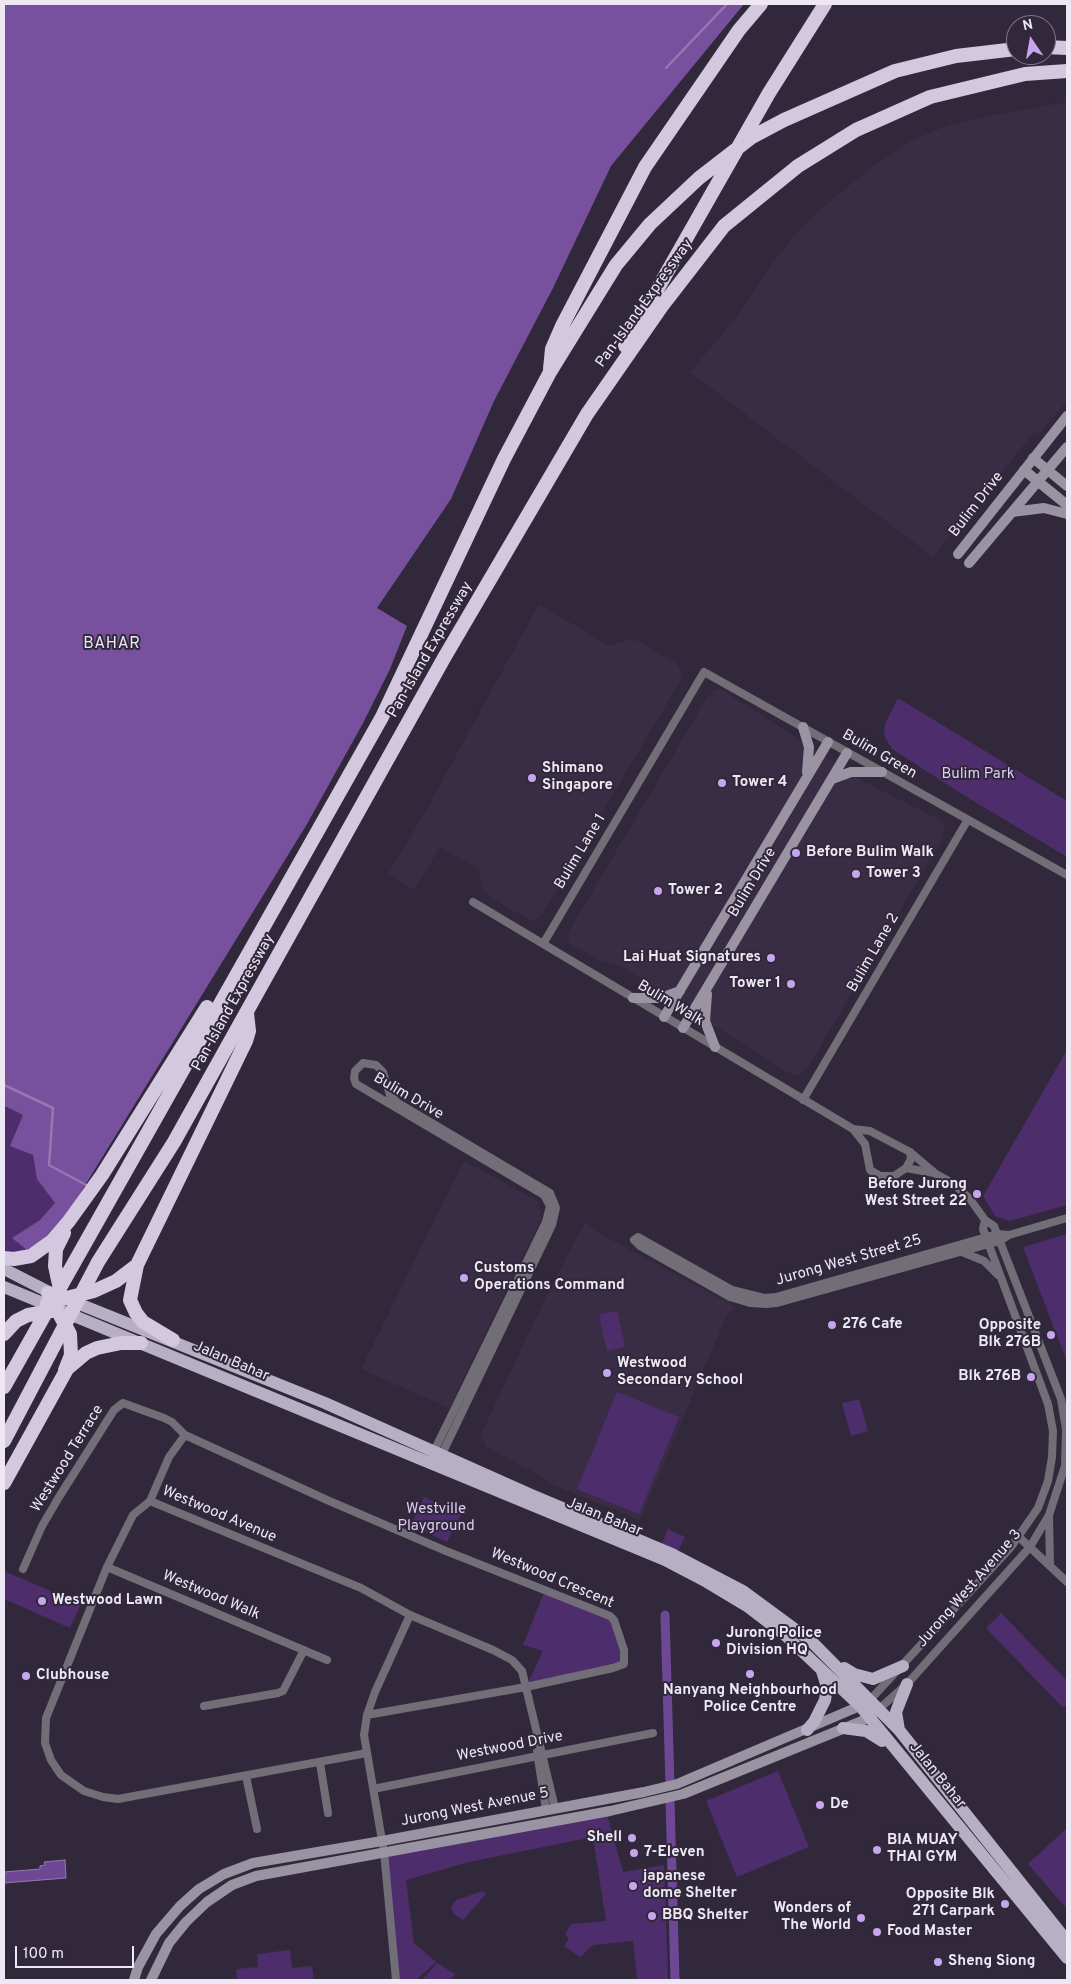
<!DOCTYPE html>
<html>
<head>
<meta charset="utf-8">
<style>
	body { margin:0 }
	#map { position:relative; width:1071px; height:1984px; overflow:hidden; background:#31293b; font-family:Overpass,sans-serif }
	canvas { display:block }
	.frame { position:absolute; inset:0; border:5px solid #ede8f4; pointer-events:none }
	.north { position:absolute; left:1006px; top:15px; width:50px; height:50px; box-sizing:border-box; background:#31293b; border:1px solid #7c7585; border-radius:50%; rotate:348deg; font-size:14px; font-weight:700; line-height:20px; text-align:center; color:#ede8f4 }
	.north::after { content:''; display:block; margin:auto; width:18px; height:22px; background:#c8a6ef; clip-path:polygon(50% 0,100% 100%,50% 72%,0 100%) }
	.scale { position:absolute; left:15px; top:1946px; width:119px; height:22px; box-sizing:border-box; border:2px solid #ede8f4; border-top:0; padding-left:6px; font-size:15px; line-height:18px; white-space:nowrap; color:#ede8f4; -webkit-text-stroke:4px #31293b; paint-order:stroke }
</style>
</head>
<body>
<div id="map">
<canvas width="1071" height="1984"></canvas>
<div class="frame"></div>
<div class="north">N</div>
<div class="scale">100 m</div>
</div>
<script>
const g = document.querySelector('canvas').getContext('2d');
g.lineJoin = 'round';
function fill(path, color) { g.fillStyle = color; g.fill(path, 'evenodd'); }
const toPath = rows => new Path2D(rows.map(r => 'M' + r).join(''));
function trace(path, color, width, dash) { g.strokeStyle = color; g.lineWidth = width; g.lineCap = dash ? 'butt' : 'round'; g.setLineDash(dash || []); g.stroke(path); }
function write(font, color, halo, rows, align = 'center') {
  g.font = font + ' Overpass,sans-serif'; g.lineWidth = 4; g.setLineDash([]); g.textBaseline = 'middle'; g.strokeStyle = halo; g.fillStyle = color; for (const [text, x, y, turn = 0] of rows) {
    g.save(); g.translate(x, y); g.rotate((+turn || 0) * Math.PI / 180); g.textAlign = isNaN(turn) ? turn : align; if (halo) g.strokeText(text, 0, 0); g.fillText(text, 0, 0); g.restore();
  }
}
fill(toPath([
	[1067,102,1067,401,1039,434,1035,431,933,557,690,372,737,317,772,264,795,235,829,202,874,166,915,139,949,125,993,115],
	[539,604,609,646,629,640,639,641,677,664,682,671,682,678,541,916,532,921,489,897,483,889,478,869,440,847,414,890,388,874,423,816],
	[721,689,866,783,941,820,945,828,942,839,807,1069,797,1076,787,1072,624,968,599,960,569,943,568,933,707,698,715,690],
	[464,1161,538,1201,541,1219,449,1408,361,1369],
	[585,1222,604,1236,736,1307,726,1317,640,1520,551,1484,530,1470,486,1447,481,1434,545,1299]
]), '#392d46');
fill(toPath([
	[898,698,1067,801,1067,857,965,796,892,749,884,735,885,724],
	[1067,1050,1067,1205,1010,1221,995,1216,983,1196],
	[4,1107,24,1115,38,1179,55,1203,41,1220,13,1238,27,1250,14,1254,4,1252],
	[1067,1234,1067,1362,1023,1247],
	[617,1311,625,1347,607,1351,599,1315],
	[617,1392,679,1417,639,1514,577,1489],
	[859,1399,868,1431,851,1436,842,1403],
	[424,1497,461,1514,447,1542,411,1525],
	[668,1529,685,1537,677,1553,661,1546],
	[4,1571,81,1604,70,1628,4,1599],
	[545,1590,609,1616,614,1624,624,1664,526,1687,543,1651,523,1645],
	[1001,1613,1067,1681,1067,1704,1063,1708,986,1628],
	[778,1771,809,1847,737,1877,706,1801],
	[606,1811,623,1872,664,1865,668,1980,637,1980,633,1941,593,1945,580,1957,564,1946,569,1939,565,1934,571,1924,606,1921,593,1837,469,1862,406,1880,414,1943,436,1962,416,1980,397,1980,384,1852],
	[1067,1828,1067,1909,1028,1864],
	[483,1891,486,1894,463,1920,454,1914,451,1907,456,1900],
	[290,1950,292,1968,312,1966,314,1980,237,1980,236,1969,258,1967,257,1954],
	[437,1963,455,1974,449,1980,422,1980]
]), '#4d2d6c');
fill(toPath([
	[4,4,744,4,611,166,553,288,494,401,451,499,377,608,407,626,390,669,362,725,307,824,68,1213,44,1240,27,1250,12,1238,40,1220,55,1203,37,1179,33,1155,10,1146,23,1115,4,1106]
]), '#77519e');
const water = toPath([
	[65,1860,66,1878,4,1883,4,1872,40,1869,40,1866,45,1865,44,1862,65,1860]
]);
fill(water, '#6e4895');
trace(water, '#9478b2', 1);
trace(toPath([
	[666,68,727,4],
	[4,1085,53,1108,49,1165,86,1185]
]), '#9478b2', 2.5);
trace(toPath([
	[665,1615,670,1785],
	[670,1801,675,1980]
]), '#6e4895', 9);
trace(toPath([
	[473,902,853,1129,870,1131,910,1152,936,1174,954,1184,970,1199,985,1220,994,1226,1061,1399,1066,1429,1065,1466,1049,1515,1030,1547,907,1684,879,1709],
	[543,944,704,672,1067,875],
	[803,1100,967,821],
	[853,1129,865,1144,870,1170,880,1176,894,1176,906,1168,911,1159,910,1152],
	[906,1168,934,1173],
	[1009,1235,997,1234,776,1297,764,1298,732,1290,638,1237,634,1240,640,1246,730,1297,750,1303,766,1304,777,1303,978,1247,1000,1241,1009,1235,1067,1218],
	[962,1252,984,1261,998,1275],
	[434,1451,546,1222,550,1206,544,1195,356,1084,354,1078,355,1071,363,1063,376,1065,383,1072,390,1095,398,1103,550,1193,556,1208,552,1225,442,1454],
	[150,1501,133,1515,107,1567,46,1718,45,1743,51,1760,61,1775,84,1791,103,1797,118,1799,367,1753],
	[150,1501,361,1588,410,1615,493,1650,512,1660,522,1671,555,1808],
	[150,1501,169,1457,185,1435],
	[1049,1515,1050,1566],
	[1019,1537,1067,1582],
	[107,1567,327,1660],
	[23,1569,42,1526,59,1497,114,1410,123,1403,164,1418,172,1422,185,1435,327,1500,446,1551,610,1616,614,1620,624,1650,624,1664,613,1668,526,1687,367,1715],
	[870,1700,1011,1547,1038,1508,1048,1481,1052,1457,1053,1431,1048,1404,983,1229,985,1220],
	[204,1706,278,1693,283,1691,304,1650],
	[537,1752,546,1810],
	[320,1763,328,1813],
	[246,1776,257,1829],
	[373,1789,653,1733],
	[396,1980,384,1852,364,1735,367,1715,375,1692,410,1615]
]), '#726e78', 8);
trace(toPath([
	[1033,458,1067,486],
	[1024,470,1067,505],
	[1012,512,1044,508,1067,514],
	[958,554,1067,416],
	[969,563,1067,447],
	[803,727,809,747,807,772],
	[832,779,851,772,882,772],
	[707,994,705,1021,715,1047],
	[633,998,661,998,680,991],
	[664,1017,828,742],
	[683,1028,847,753],
	[134,1980,138,1967,156,1934,180,1906,199,1889,224,1874,253,1863,382,1841,644,1792,677,1784,867,1703],
	[151,1980,169,1943,186,1922,207,1902,232,1885,256,1876,610,1811,683,1794,862,1721,874,1713]
]), '#9993a2', 10);
trace(toPath([
	[4,1269,47,1291,325,1403,529,1494,672,1554,743,1591,811,1641,899,1730,1067,1941],
	[4,1287,665,1560,707,1582,747,1606,785,1635,861,1707,1067,1958],
	[844,1668,854,1674,873,1679,903,1666],
	[843,1728,866,1731,882,1741],
	[807,1730,814,1722,825,1700,827,1687,822,1671],
	[899,1730,896,1712,907,1684]
]), '#b7afc3', 12);
trace(toPath([
	[1046,47,1067,48],
	[625,346,769,93,825,4],
	[550,369,552,349,562,326,645,167,739,30,761,4],
	[4,1258,14,1259,31,1256,52,1241,69,1221,102,1175,207,1007],
	[60,1289,55,1266,56,1249,64,1233],
	[48,1293,70,1334,71,1355,65,1370],
	[47,1303,94,1291,116,1281,137,1265],
	[4,1334,16,1321,28,1315,51,1311],
	[173,1340,143,1322,136,1313,130,1300,137,1265,246,1041,249,1031,247,1013],
	[4,1387,382,717,504,459,550,372,616,265,650,224,699,178,752,137,784,120,895,71,956,56,1016,49],
	[4,1441,98,1262,174,1142,444,658,587,414,662,306,724,226,798,166,856,130,930,97,1025,74,1067,71],
	[4,1483,67,1369,86,1353,97,1348,121,1343,141,1343]
]), '#d3c8e0', 14);
for (const [x, y, r, color] of [
	[532,778,5,"#c8a6ef"],
	[722,783,5,"#c8a6ef"],
	[796,853,5,"#c8a6ef"],
	[856,874,5,"#c8a6ef"],
	[658,891,5,"#c8a6ef"],
	[771,958,5,"#c8a6ef"],
	[791,984,5,"#c8a6ef"],
	[977,1194,5,"#c8a6ef"],
	[464,1278,5,"#c8a6ef"],
	[832,1325,5,"#c8a6ef"],
	[1051,1335,5,"#c8a6ef"],
	[607,1373,5,"#c8a6ef"],
	[1031,1377,5,"#c8a6ef"],
	[42,1601,5,"#c8a6ef"],
	[716,1643,5,"#c8a6ef"],
	[750,1674,5,"#c8a6ef"],
	[26,1676,5,"#c8a6ef"],
	[820,1805,5,"#c8a6ef"],
	[632,1838,5,"#c8a6ef"],
	[877,1850,5,"#c8a6ef"],
	[634,1853,5,"#c8a6ef"],
	[633,1886,5,"#c8a6ef"],
	[1005,1904,5,"#c8a6ef"],
	[652,1916,5,"#c8a6ef"],
	[861,1918,5,"#c8a6ef"],
	[877,1932,5,"#c8a6ef"],
	[938,1962,5,"#c8a6ef"]
]) { const dot = new Path2D(); dot.arc(x, y, r, 0, 2 * Math.PI); g.fillStyle = color; g.fill(dot); trace(dot, '#31293b', 2); }
write('15px', '#ede8f4', '#31293b', [
	["Pan-Island Expressway",645,304,-54],
	["Bulim Drive",977,505,-52],
	["Pan-Island Expressway",431,650,-60],
	["Bulim Green",879,755,30],
	["Bulim Lane 1",581,852,-59],
	["Bulim Drive",753,883,-59],
	["Bulim Lane 2",874,953,-60],
	["Pan-Island Expressway",234,1003,-61],
	["Bulim Walk",670,1004,31],
	["Bulim Drive",408,1097,30],
	["Jurong West Street 25",849,1261,-16],
	["Jalan Bahar",231,1362,23],
	["Westwood Terrace",68,1459,-58],
	["Westwood Avenue",219,1515,23],
	["Jalan Bahar",604,1518,22],
	["Westwood Crescent",552,1579,23],
	["Jurong West Avenue 3",970,1589,-49],
	["Westwood Walk",211,1596,23],
	["Westwood Drive",510,1747,-11],
	["Jalan Bahar",937,1776,51],
	["Jurong West Avenue 5",475,1808,-11]
]);
write('bold 15px', '#ede8f4', '#31293b', [
	["Shimano",542,769],
	["Singapore",542,786],
	["Tower 4",732,783],
	["Before Bulim Walk",806,853],
	["Tower 3",866,874],
	["Tower 2",668,891],
	["Lai Huat Signatures",761,958,"right"],
	["Tower 1",781,984,"right"],
	["Before Jurong",967,1185,"right"],
	["West Street 22",967,1202,"right"],
	["Customs",474,1269],
	["Operations Command",474,1286],
	["276 Cafe",842,1325],
	["Opposite",1041,1326,"right"],
	["Blk 276B",1041,1343,"right"],
	["Westwood",617,1364],
	["Secondary School",617,1381],
	["Blk 276B",1021,1377,"right"],
	["Westwood Lawn",52,1601],
	["Jurong Police",726,1634],
	["Division HQ",726,1651],
	["Clubhouse",36,1676],
	["Nanyang Neighbourhood",750,1691,"center"],
	["Police Centre",750,1708,"center"],
	["De",830,1805],
	["Shell",622,1838,"right"],
	["BIA MUAY",887,1841],
	["THAI GYM",887,1858],
	["7-Eleven",644,1853],
	["japanese",643,1877],
	["dome Shelter",643,1894],
	["Opposite Blk",995,1895,"right"],
	["271 Carpark",995,1912,"right"],
	["Wonders of",851,1909,"right"],
	["The World",851,1926,"right"],
	["BBQ Shelter",662,1916],
	["Food Master",887,1932],
	["Sheng Siong",948,1962]
], 'left');
write('15px', '#ddcaf5', '#31293b', [
	["Bulim Park",978,775],
	["Westville",436,1510],
	["Playground",436,1527]
]);
g.letterSpacing = '1px';
write('16px', '#ede8f4', '#31293b', [
	["BAHAR",112,645]
]);
g.letterSpacing = '0px';
</script>
</body>
</html>
